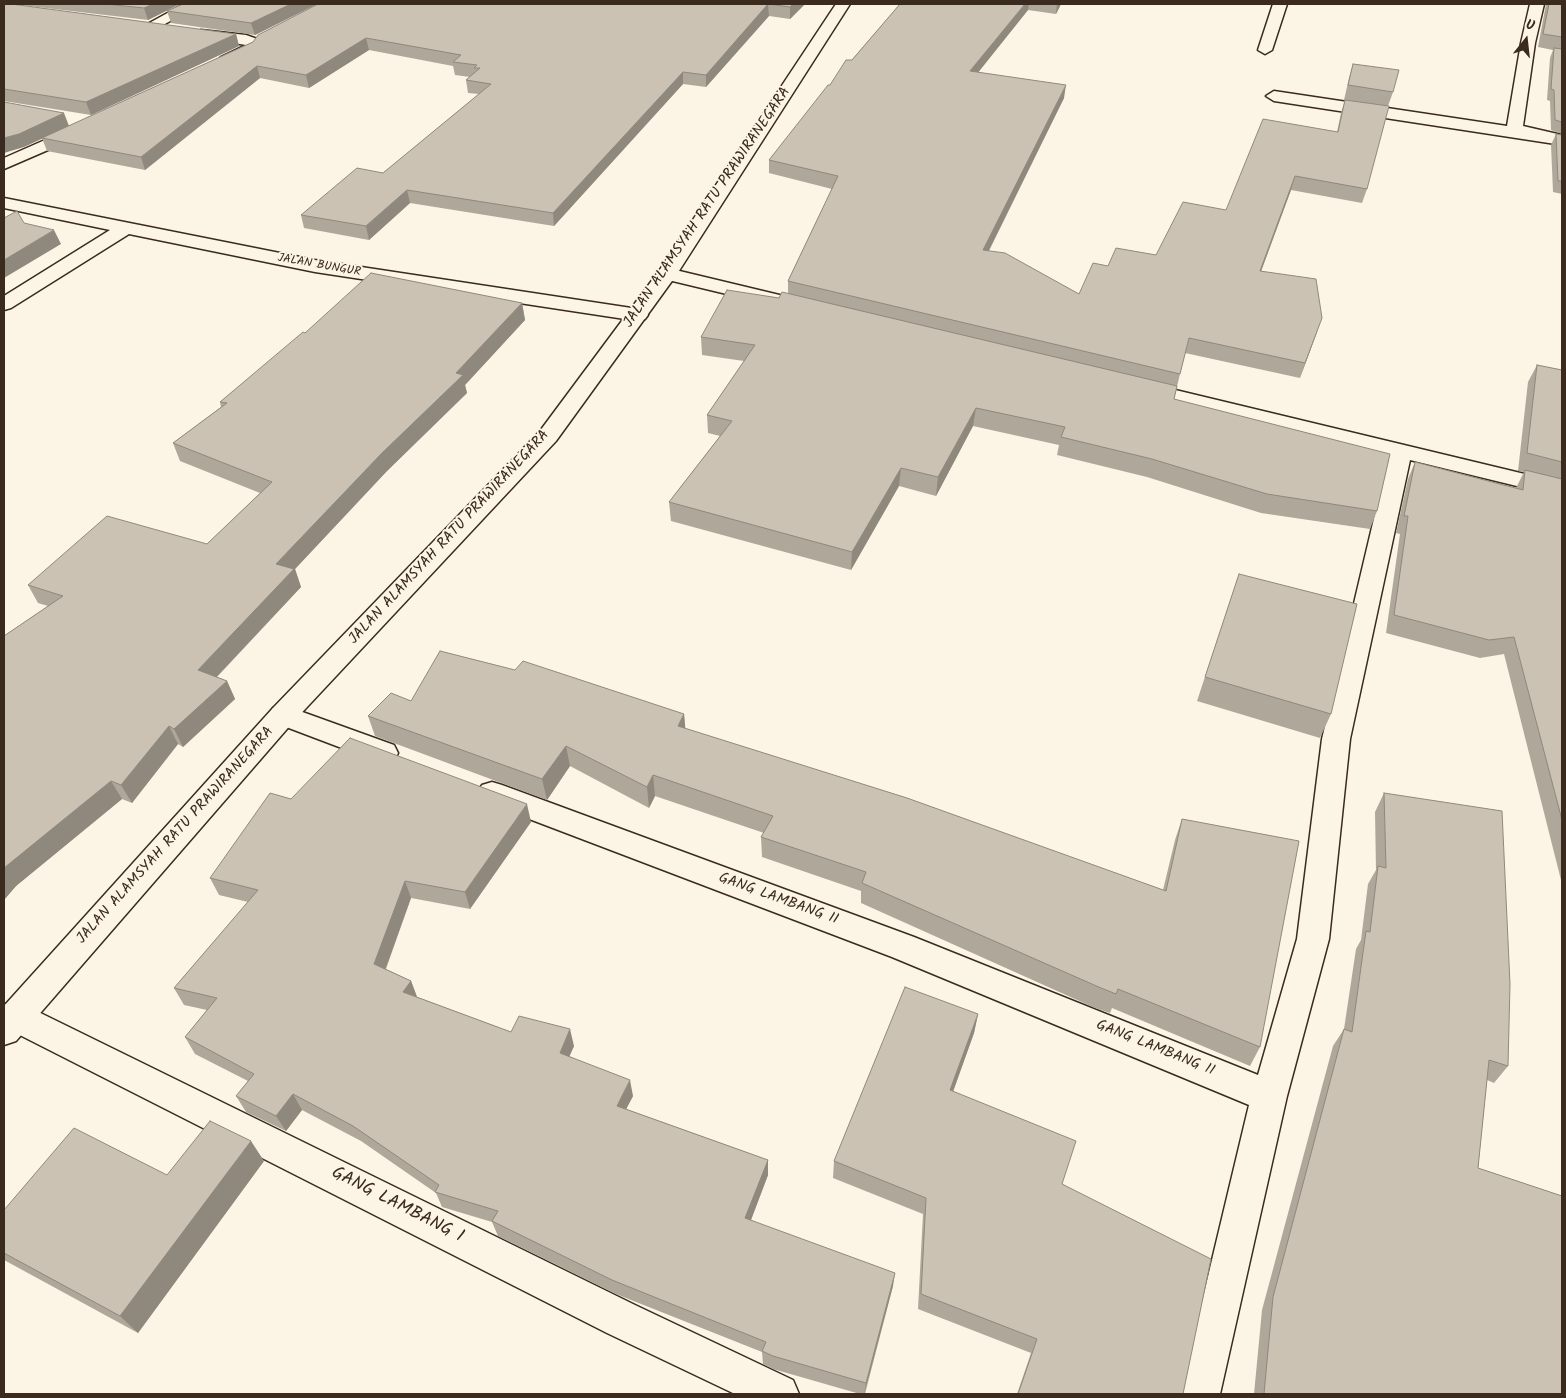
<!DOCTYPE html>
<html>
<head>
<meta charset="utf-8">
<style>
	body { margin:0 }
	#map { position:relative; width:1566px; height:1398px; overflow:hidden; background:#fcf5e5; font-family:Kalam,sans-serif }
	canvas { display:block }
	.frame { position:absolute; inset:0; border:5px solid #3b2a1e; pointer-events:none }
	.north { position:absolute; left:1501px; top:15px; width:50px; height:50px; -webkit-text-stroke:4px #fcf5e5; paint-order:stroke; rotate:16deg; font-size:14px; font-weight:700; line-height:20px; text-align:center; color:#3b2a1e }
	.north::after { content:''; display:block; margin:auto; width:18px; height:22px; background:#3b2a1e; clip-path:polygon(50% 0,100% 100%,50% 72%,0 100%) }
</style>
</head>
<body>
<div id="map">
<canvas width="1566" height="1398"></canvas>
<div class="frame"></div>
<div class="north">U</div>
</div>
<script>
const g = document.querySelector('canvas').getContext('2d');
g.lineJoin = 'round';
const toPath = rows => new Path2D(rows.map(r => 'M' + r).join(''));
function trace(path, color, width, dash) { g.strokeStyle = color; g.lineWidth = width; g.lineCap = dash ? 'butt' : 'round'; g.setLineDash(dash || []); g.stroke(path); }
function fill(path, color) { g.fillStyle = color; g.fill(path, 'evenodd'); }
function write(font, color, halo, rows, align = 'center') {
  g.font = font + ' Kalam,sans-serif'; g.lineWidth = 4; g.setLineDash([]); g.textBaseline = 'middle'; g.strokeStyle = halo; g.fillStyle = color; for (const [text, x, y, turn = 0] of rows) {
    g.save(); g.translate(x, y); g.rotate((+turn || 0) * Math.PI / 180); g.textAlign = isNaN(turn) ? turn : align; if (halo) g.strokeText(text, 0, 0); g.fillText(text, 0, 0); g.restore();
  }
}
const minor = toPath([
	[184,4,201,4,154,30,149,31,142,27,184,4],
	[1273,4,1287,4,1272,50,1265,54,1258,50,1273,4],
	[1530,4,1544,4,1535,43,1523,126,1562,135,1562,145,1274,101,1266,96,1274,91,1507,126,1521,43,1530,4],
	[201,30,246,35,260,40,262,43,256,52,226,65,218,60,221,57,246,45,196,37,194,34,201,30],
	[79,125,85,126,87,130,85,134,4,169,4,158,79,125],
	[4,198,315,260,638,309,645,311,648,315,645,319,638,321,315,272,129,234,11,308,4,310,4,296,110,230,4,208,4,198],
	[667,268,792,298,795,302,792,306,785,308,660,278,657,274,660,270,667,268],
	[1138,381,1562,483,1562,497,1410,460,1350,739,1329,939,1287,1096,1220,1394,1180,1394,1249,1105,892,957,482,801,477,793,482,785,492,782,502,785,914,937,1258,1075,1297,939,1322,739,1389,455,1130,392,1127,387,1130,382,1138,381],
	[283,705,394,745,398,753,394,761,384,764,273,722,269,715,273,708,283,705],
	[16,1001,635,1305,793,1380,799,1394,735,1394,607,1333,4,1027,4,1005,16,1001]
]);
const major = toPath([
	[836,4,850,4,677,274,556,441,293,722,16,1041,4,1045,4,1006,273,708,540,431,659,271,836,4]
]);
trace(minor, '#3b2a1e', 3);
trace(major, '#3b2a1e', 3);
fill(minor, '#fcf5e5');
fill(major, '#fcf5e5');
fill(toPath([
	[4,4,236,34,239,46,91,115,4,101],
	[12,4,180,4,148,20],
	[317,4,255,35,171,23,167,11],
	[318,4,805,4,790,19,769,16,706,87,683,84,554,226,410,203,369,240,304,228,301,215,383,173,479,94,468,93,466,80,470,77,455,75,453,66,369,50,309,88,260,78,145,170,47,151,42,138,24,147,69,126,253,42],
	[900,4,1061,4,1056,14,1028,10,978,72,1064,98,989,251,1079,294,1108,266,1156,255,1226,210,1337,132,1341,113,1345,100,1367,189,1362,203,1291,190,1261,271,1317,332,1300,378,1185,353,1174,399,1377,511,1370,529,1261,513,1147,477,1057,455,1059,445,973,426,936,496,899,486,851,570,671,521,669,502,720,436,708,433,707,415,744,361,702,355,701,337,779,298,788,294,788,281,832,189,769,173,769,160,830,85],
	[1545,4,1562,4,1562,134,1551,130,1550,101,1547,100,1550,58,1553,50,1538,47,1546,4],
	[1353,64,1393,92,1388,106,1344,100,1349,78],
	[1556,134,1562,135,1562,194,1553,192,1551,145],
	[522,303,525,320,465,385,467,393,387,471,295,569,301,587,217,677,227,681,235,699,183,747,178,744,132,803,122,799,16,886,4,900,4,636,48,606,38,603,28,585,207,544,260,493,180,461,173,443,221,407,220,402,305,333],
	[1537,365,1562,370,1562,884,1504,654,1480,658,1386,633,1400,534,1396,533,1408,479,1415,462,1516,488,1524,472,1518,471,1528,382],
	[1239,574,1331,714,1320,738,1197,701],
	[411,701,684,714,685,729,1163,890,1175,840,1182,819,1260,1047,1250,1066,1112,1008,1110,1013,1095,1008,861,903,861,891,762,857,761,837,764,833,655,796,649,808,570,766,547,800,375,736,368,716],
	[1384,793,1508,1066,1494,1083,1487,1080,1478,1168,1562,1394,1254,1394,1262,1310,1333,1046,1344,1029,1356,949,1361,940,1368,884,1376,870,1375,812],
	[531,822,470,909,411,898,386,969,411,981,417,997,511,1032,574,1046,569,1056,633,1096,626,1109,768,1160,768,1175,751,1220,893,1286,865,1394,860,1394,773,1369,763,1364,762,1352,616,1294,498,1236,492,1222,442,1207,436,1193,361,1141,302,1110,286,1131,246,1112,236,1096,248,1081,195,1054,185,1037,207,1010,184,1005,174,988,248,902,219,895,210,878],
	[978,1014,974,1033,953,1092,1062,1184,1183,1394,1017,1394,1031,1353,918,1309,923,1214,833,1178,834,1161],
	[264,1161,138,1333,4,1260,4,1210,167,1175]
]), '#afa79a');
fill(toPath([
	[153,4,180,4,148,20,144,8],
	[291,4,317,4,255,35,251,23],
	[768,4,769,16,706,87,706,75],
	[793,4,805,4,790,19,790,7],
	[1025,4,1029,4,1028,10,969,84,970,71],
	[1057,4,1061,4,1056,14],
	[236,34,239,46,91,115,86,102],
	[366,38,369,50,309,88,306,75],
	[257,66,260,78,145,170,141,157],
	[683,72,683,84,554,226,553,213],
	[1066,85,1064,98,982,264,983,250],
	[64,113,69,126,24,147,4,153,4,138],
	[1295,176,1291,190,1256,285,1260,271],
	[407,190,410,203,369,240,366,226],
	[54,230,61,244,4,278,4,260],
	[522,303,525,320,465,385,467,393,387,471,295,569,301,587,206,688,198,670,276,564],
	[1322,318,1317,332,1300,378,1305,363],
	[976,408,973,426,936,496,938,477],
	[901,468,899,486,851,570,852,552],
	[227,681,235,699,183,747,174,729],
	[684,714,686,735,678,726],
	[169,726,178,744,132,803,121,785],
	[566,746,570,766,547,800,542,779],
	[653,775,655,796,649,808,647,787],
	[111,781,122,799,16,886,4,900,4,868],
	[527,804,531,822,470,909,465,892],
	[405,881,411,898,381,981,374,964],
	[411,981,417,997,403,992],
	[978,1014,974,1033,947,1108,950,1090],
	[570,1029,574,1046,564,1069,560,1053],
	[630,1080,633,1096,620,1121,617,1106],
	[293,1094,302,1110,286,1131,276,1116],
	[251,1141,264,1161,138,1333,120,1316],
	[768,1160,768,1175,746,1233,745,1218],
	[895,1273,893,1286,864,1394,866,1383]
]), '#8f887d');
const building = toPath([
	[4,4,11,4,236,34,86,102,4,89,4,4],
	[105,4,153,4,144,8,105,4],
	[183,4,291,4,251,23,167,11,183,4],
	[318,4,793,4,790,7,768,4,706,75,683,72,553,213,407,190,366,226,301,215,357,168,383,173,491,84,466,80,480,68,474,68,477,65,453,62,461,55,366,38,306,75,257,66,141,157,42,138,253,42,258,35,318,4],
	[900,4,1025,4,970,71,1066,85,983,250,1005,253,1079,294,1093,263,1108,266,1116,248,1156,255,1183,202,1226,210,1263,119,1338,132,1345,100,1389,106,1367,189,1295,176,1260,271,1316,279,1322,318,1305,363,1189,338,1180,374,788,281,838,176,769,160,828,85,830,85,846,60,852,60,900,4],
	[1549,4,1562,4,1562,37,1543,34,1549,4],
	[1554,48,1562,49,1562,122,1555,120,1554,90,1551,89,1554,48],
	[1353,64,1399,70,1393,92,1348,85,1353,64],
	[4,102,64,113,19,134,4,138,4,102],
	[1556,134,1562,135,1562,181,1558,181,1556,134],
	[17,211,24,223,54,230,4,260,4,218,17,211],
	[371,273,522,303,456,373,463,375,382,453,276,564,294,569,198,670,227,681,174,729,169,726,121,785,111,781,4,868,4,636,63,596,28,585,107,516,207,544,272,482,173,443,227,403,220,402,303,332,305,333,371,273],
	[727,290,779,298,782,292,1177,386,1174,399,1390,454,1377,511,1267,494,1152,459,1061,437,1065,427,976,408,938,477,901,468,852,552,669,502,732,421,707,415,755,345,701,337,727,290],
	[1537,365,1562,370,1562,462,1527,453,1537,365],
	[1415,462,1523,490,1525,470,1562,479,1562,820,1514,637,1489,640,1394,615,1408,516,1404,516,1415,462],
	[1239,574,1357,604,1331,714,1205,677,1239,574],
	[440,651,515,670,523,661,684,714,678,726,907,798,1166,891,1182,819,1299,841,1260,1047,1118,989,1116,994,1101,988,862,883,866,872,761,837,773,816,653,775,647,787,566,746,542,779,368,716,391,693,411,701,440,651],
	[350,738,527,804,465,892,405,881,374,964,411,981,403,992,511,1032,519,1016,570,1029,560,1053,630,1080,617,1106,768,1160,745,1218,895,1273,866,1383,773,1356,762,1351,766,1342,612,1280,492,1221,498,1211,435,1192,439,1185,353,1126,293,1094,276,1116,236,1096,254,1074,185,1037,217,998,174,988,258,890,210,878,270,793,291,799,350,738],
	[1384,793,1502,811,1510,984,1508,1066,1489,1060,1478,1168,1562,1196,1562,1394,1264,1394,1273,1297,1344,1029,1352,1032,1366,931,1370,932,1378,866,1386,868,1384,793],
	[905,987,978,1014,950,1090,1076,1141,1062,1184,1211,1259,1183,1394,1018,1394,1037,1339,921,1294,926,1198,834,1161,905,987],
	[210,1121,251,1141,120,1316,4,1253,4,1210,74,1128,167,1175,210,1121]
]);
fill(building, '#ccc2b3');
trace(building, '#8f887d', 1);
write('12px', '#3b2a1e', '#fcf5e5', [
	["JALAN BUNGUR",319,266,10]
]);
write('15px', '#3b2a1e', '#fcf5e5', [
	["JALAN ALAMSYAH RATU PRAWIRANEGARA",708,208,-56],
	["JALAN ALAMSYAH RATU PRAWIRANEGARA",450,538,-47],
	["JALAN ALAMSYAH RATU PRAWIRANEGARA",176,836,-48],
	["GANG LAMBANG II",778,900,20],
	["GANG LAMBANG II",1155,1049,22]
]);
write('18px', '#3b2a1e', '#fcf5e5', [
	["GANG LAMBANG 1",397,1206,27]
]);
</script>
</body>
</html>
